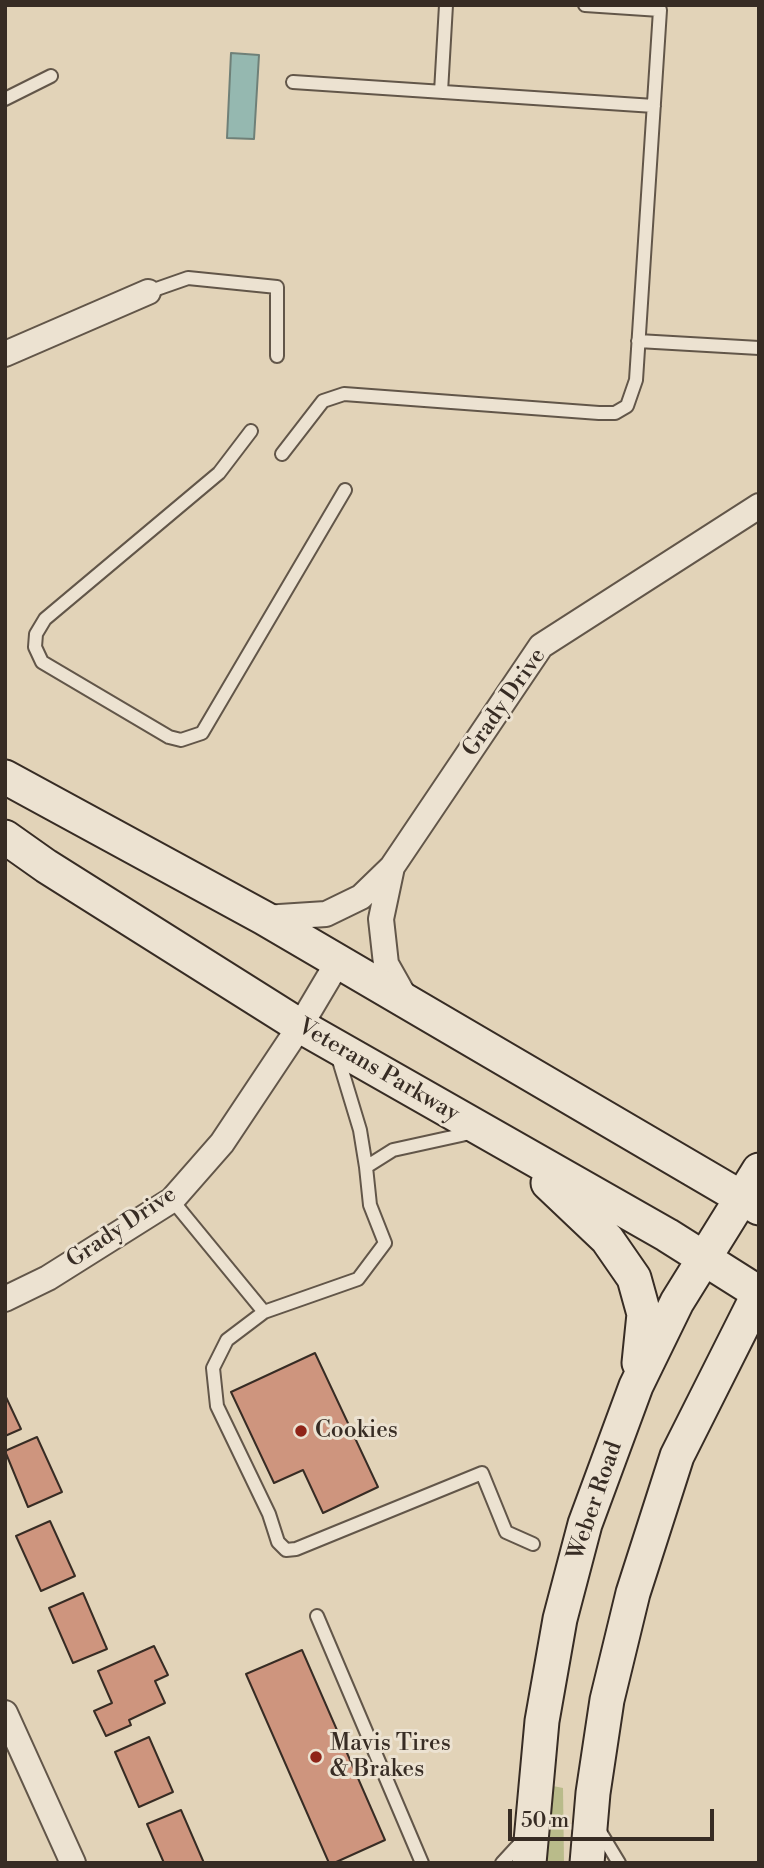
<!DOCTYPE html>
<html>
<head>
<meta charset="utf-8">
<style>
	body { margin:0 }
	#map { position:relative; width:764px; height:1868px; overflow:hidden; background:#e2d3b8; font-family:"Libre Bodoni",serif }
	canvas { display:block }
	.frame { position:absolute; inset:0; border:7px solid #372c24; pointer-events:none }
	.scale { position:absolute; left:508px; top:1809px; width:206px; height:32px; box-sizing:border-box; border:4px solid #372c24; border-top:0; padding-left:9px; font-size:21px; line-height:24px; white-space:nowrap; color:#372c24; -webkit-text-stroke:5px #ece2d1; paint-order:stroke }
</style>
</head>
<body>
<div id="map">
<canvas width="764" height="1868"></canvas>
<div class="frame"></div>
<div class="scale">50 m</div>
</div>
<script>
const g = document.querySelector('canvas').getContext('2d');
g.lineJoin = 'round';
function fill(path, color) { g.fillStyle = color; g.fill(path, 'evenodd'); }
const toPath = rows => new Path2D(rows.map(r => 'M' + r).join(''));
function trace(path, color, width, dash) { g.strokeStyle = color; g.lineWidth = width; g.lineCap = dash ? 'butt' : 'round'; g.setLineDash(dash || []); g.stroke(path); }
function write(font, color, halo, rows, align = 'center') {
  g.font = font + ' "Libre Bodoni",serif'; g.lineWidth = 6; g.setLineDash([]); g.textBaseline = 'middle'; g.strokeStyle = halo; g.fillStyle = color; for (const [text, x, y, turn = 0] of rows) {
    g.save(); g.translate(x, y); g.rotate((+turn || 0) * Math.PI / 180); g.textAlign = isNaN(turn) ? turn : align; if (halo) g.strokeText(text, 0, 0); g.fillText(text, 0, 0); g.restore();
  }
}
fill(toPath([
	[553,1786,563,1788,564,1863,546,1863]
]), '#b9bb8a');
const water = toPath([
	[231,53,259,55,254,139,227,138,231,53]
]);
fill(water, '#95b8b0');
trace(water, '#6f8078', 2);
const building = toPath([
	[315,1353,378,1487,323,1513,303,1470,274,1483,231,1392,315,1353],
	[5,1395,21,1429,5,1436,5,1395],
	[37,1437,62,1492,28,1507,5,1451,37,1437],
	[50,1521,75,1576,41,1591,16,1536,50,1521],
	[83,1593,107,1649,73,1663,49,1608,83,1593],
	[154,1646,168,1675,155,1681,165,1703,129,1720,131,1725,106,1736,94,1711,112,1703,98,1671,154,1646],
	[302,1650,385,1840,334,1863,329,1863,246,1674,302,1650],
	[149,1737,173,1792,139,1807,115,1752,149,1737],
	[181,1810,204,1863,164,1863,147,1824,181,1810]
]);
fill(building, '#ce957e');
trace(building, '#372c24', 2);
const service = toPath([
	[293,82,654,106],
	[441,92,446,5],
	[5,99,51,76],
	[148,292,188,278,277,287,277,356],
	[638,341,759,348],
	[251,431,219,473,45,619,36,634,35,647,42,662,169,737,181,740,202,733,345,490],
	[282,454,323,401,344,394,599,413,615,413,627,406,636,380,660,10,585,5],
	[337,1054,360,1130,366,1167,393,1150,475,1132],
	[366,1167,370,1205,385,1243,358,1279,264,1312,227,1340,213,1368,217,1406,269,1514,278,1542,286,1550,296,1549,482,1473,506,1532,533,1544],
	[172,1200,264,1312],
	[317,1616,422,1863],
	[599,1830,619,1863],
	[502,1863,525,1838]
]);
const minor = toPath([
	[5,354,148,292],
	[392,867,381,919,386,964,408,1003],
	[264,918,326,914,361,897,392,867,541,646,759,506],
	[5,1299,48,1278,172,1200,222,1143,300,1026,338,962],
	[5,1713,73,1863]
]);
const secondary = toPath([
	[5,777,264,918,759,1208],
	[5,837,46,866,300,1026,667,1235,759,1293],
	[548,1183,607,1239,634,1278,644,1314,639,1363],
	[529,1863,542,1721,560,1619,585,1524,636,1386,677,1302,759,1170],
	[587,1863,593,1793,607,1700,633,1593,677,1456,759,1293]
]);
trace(service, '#625649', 16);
trace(minor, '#625649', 28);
trace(secondary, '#372c24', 37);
trace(service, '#ece2d1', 12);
trace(minor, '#ece2d1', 24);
trace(secondary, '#ece2d1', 33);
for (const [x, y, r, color] of [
	[301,1431,7,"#8f2418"],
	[316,1757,7,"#8f2418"]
]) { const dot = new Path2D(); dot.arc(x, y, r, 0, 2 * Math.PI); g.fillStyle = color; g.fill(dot); trace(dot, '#ece2d1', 2.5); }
write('23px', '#372c24', '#ece2d1', [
	["Grady Drive",505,703,-55],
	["Veterans Parkway",378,1071,30],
	["Grady Drive",122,1228,-34],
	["Weber Road",596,1501,-71]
]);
write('23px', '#372c24', '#ece2d1', [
	["Cookies",315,1431],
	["Mavis Tires",330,1744],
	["& Brakes",330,1770]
], 'left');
</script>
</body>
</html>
